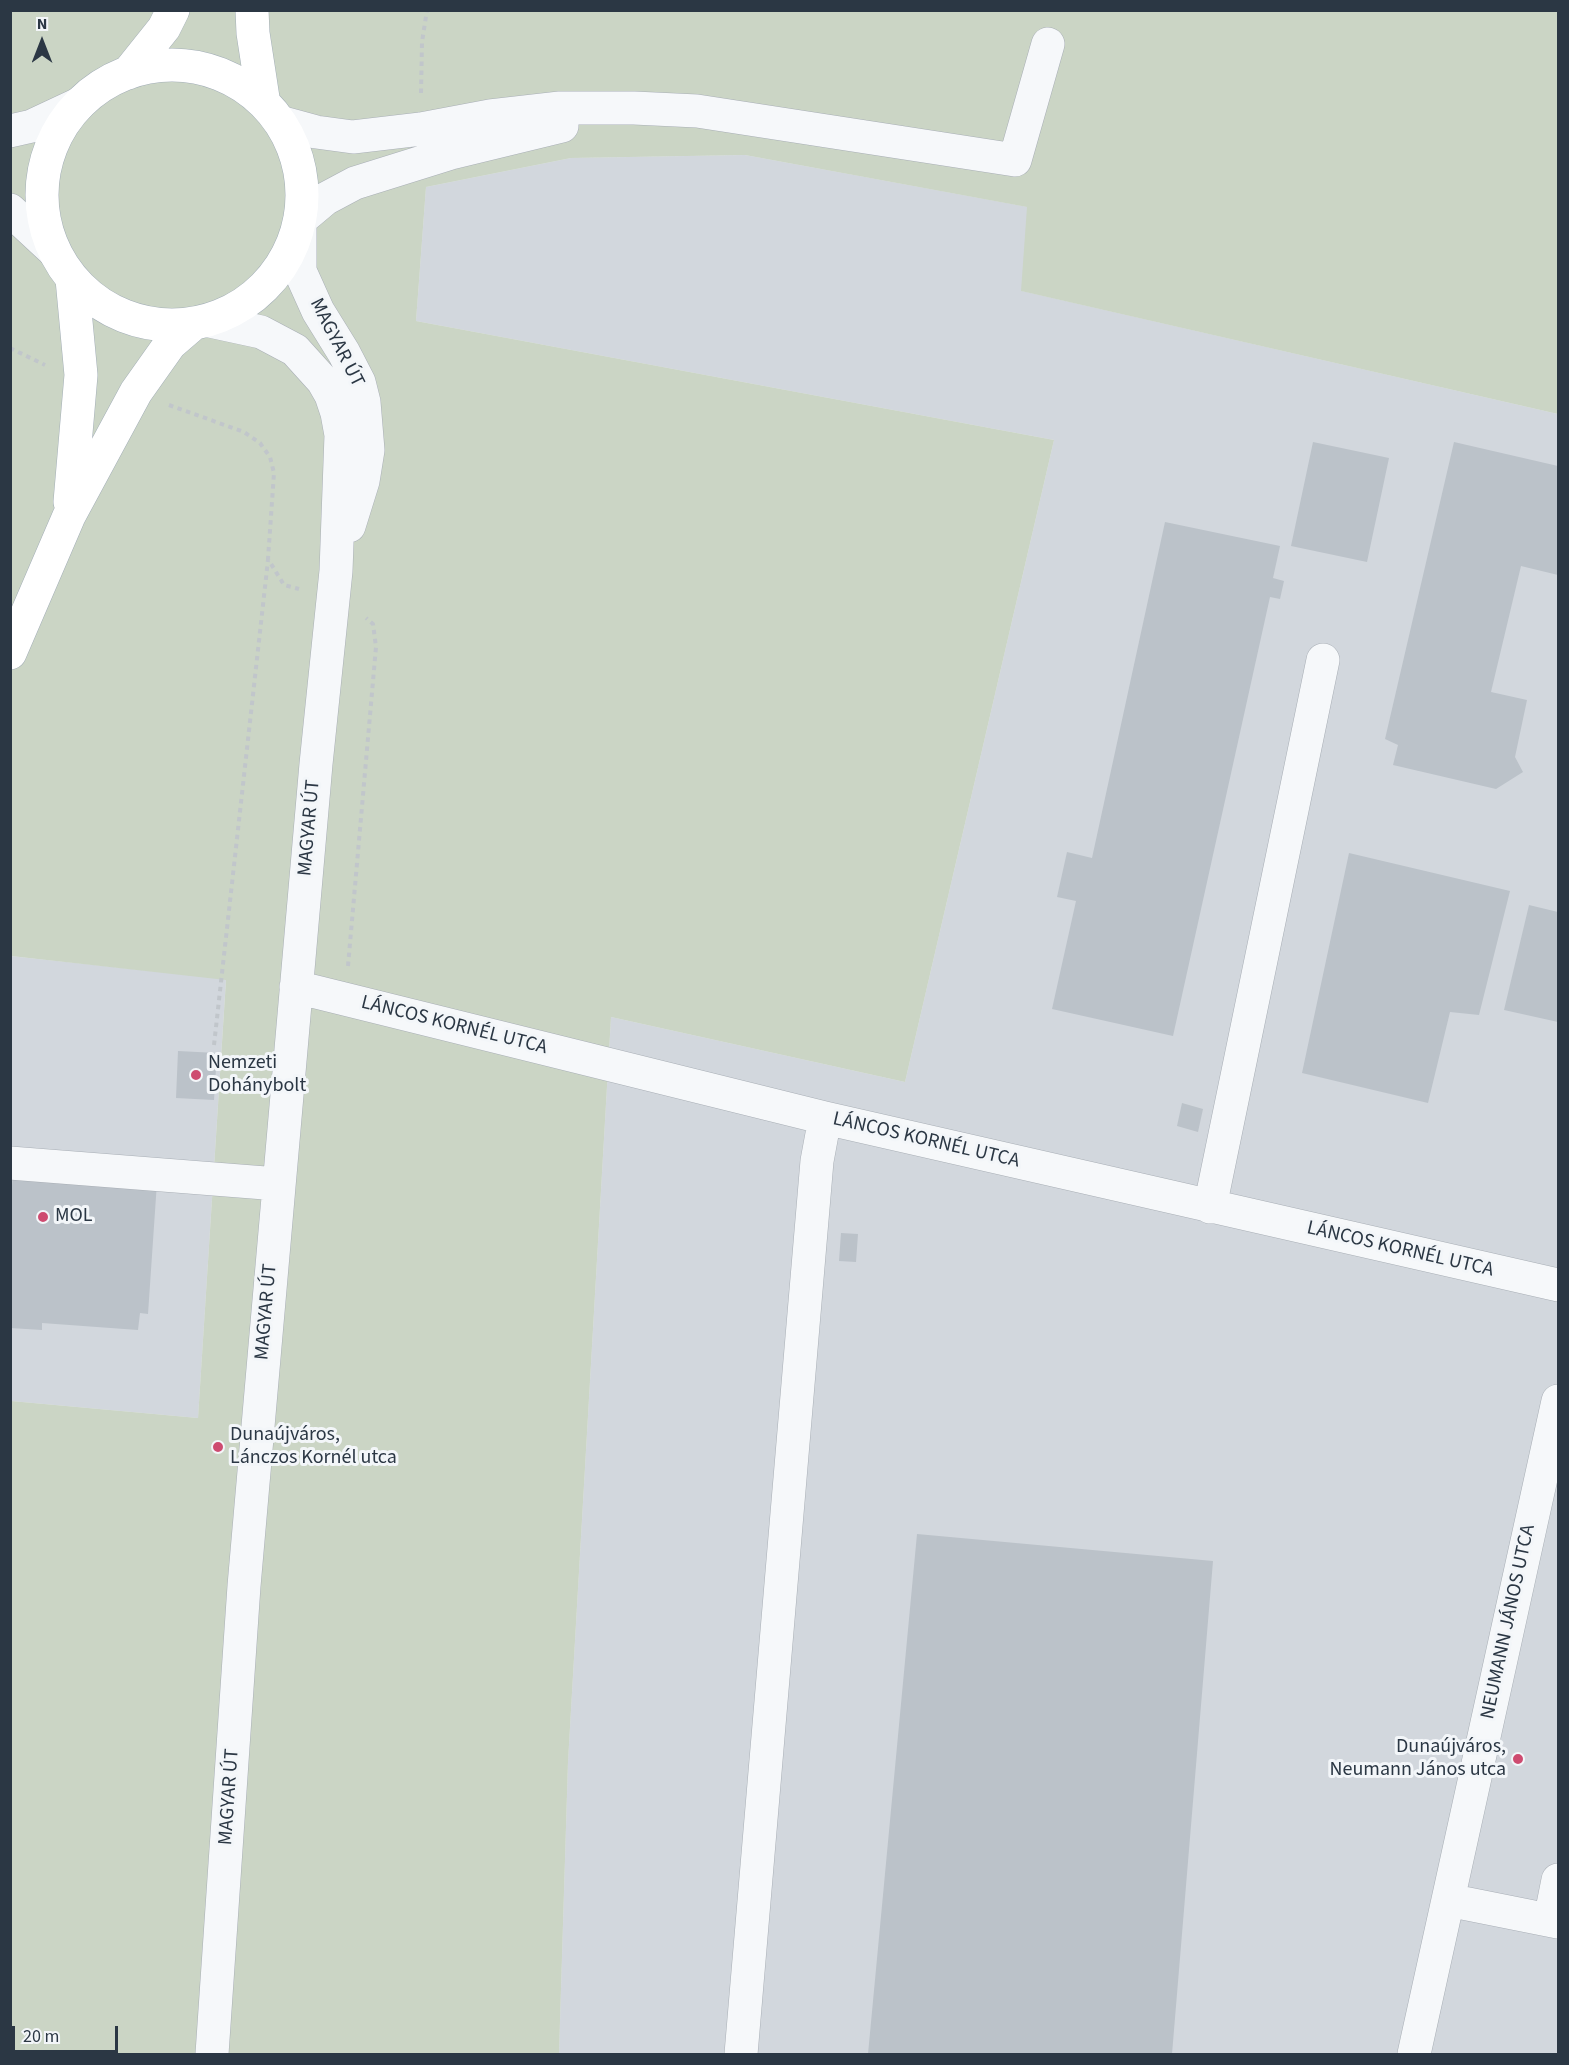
<!DOCTYPE html>
<html>
<head>
<meta charset="utf-8">
<style>
	body { margin:0 }
	#map { position:relative; width:1569px; height:2065px; overflow:hidden; background:#e4e8eb; font-family:"Source Sans 3",sans-serif }
	canvas { display:block }
	.frame { position:absolute; inset:0; border:12px solid #2b3744; pointer-events:none }
	.north { position:absolute; left:12px; top:12px; width:60px; height:60px; -webkit-text-stroke:4px #f3f6f9; paint-order:stroke; rotate:0deg; font-size:16px; font-weight:700; line-height:24px; text-align:center; color:#2b3744 }
	.north::after { content:''; display:block; margin:auto; width:21px; height:27px; background:#2b3744; clip-path:polygon(50% 0,100% 100%,50% 72%,0 100%) }
	.scale { position:absolute; left:12px; top:2026px; width:106px; height:27px; box-sizing:border-box; border:3px solid #2b3744; border-top:0; padding-left:8px; font-size:18px; line-height:21px; white-space:nowrap; color:#2b3744; -webkit-text-stroke:4px #f3f6f9; paint-order:stroke }
</style>
</head>
<body>
<div id="map">
<canvas width="1569" height="2065"></canvas>
<div class="frame"></div>
<div class="north">N</div>
<div class="scale">20 m</div>
</div>
<script>
const g = document.querySelector('canvas').getContext('2d');
g.lineJoin = 'round';
function fill(path, color) { g.fillStyle = color; g.fill(path, 'evenodd'); }
const toPath = rows => new Path2D(rows.map(r => 'M' + r).join(''));
function trace(path, color, width, dash) { g.strokeStyle = color; g.lineWidth = width; g.lineCap = dash ? 'butt' : 'round'; g.setLineDash(dash || []); g.stroke(path); }
function write(font, color, halo, rows, align = 'center') {
  g.font = font + ' "Source Sans 3",sans-serif'; g.lineWidth = 6; g.setLineDash([]); g.textBaseline = 'middle'; g.strokeStyle = halo; g.fillStyle = color; for (const [text, x, y, turn = 0] of rows) {
    g.save(); g.translate(x, y); g.rotate((+turn || 0) * Math.PI / 180); g.textAlign = isNaN(turn) ? turn : align; if (halo) g.strokeText(text, 0, 0); g.fillText(text, 0, 0); g.restore();
  }
}
fill(toPath([
	[745,155,1028,207,1022,291,1558,414,1558,2054,559,2054,568,1762,611,1017,905,1082,1054,440,416,321,426,187,571,158],
	[10,956,226,979,198,1418,11,1401]
]), '#d2d7dd');
fill(toPath([
	[11,11,1558,11,1558,414,1021,291,1027,207,745,155,571,158,426,187,416,321,1054,440,905,1082,611,1017,568,1762,559,2054,11,2054,11,1401,198,1418,226,980,11,956]
]), '#cbd5c5');
fill(toPath([
	[1313,442,1389,458,1367,562,1291,546],
	[1454,442,1558,466,1558,575,1521,566,1491,692,1527,700,1515,757,1523,772,1496,789,1393,765,1398,745,1385,739],
	[1165,522,1280,546,1273,578,1284,581,1280,599,1270,597,1173,1036,1052,1009,1076,901,1057,897,1067,852,1092,858],
	[1349,853,1510,891,1479,1015,1450,1012,1428,1103,1302,1073],
	[1529,905,1558,912,1558,1022,1504,1010],
	[178,1051,217,1053,214,1100,176,1098],
	[1182,1103,1203,1109,1198,1132,1177,1126],
	[13,1173,157,1182,148,1314,140,1313,138,1330,42,1323,42,1330,10,1328,10,1210],
	[841,1233,858,1234,856,1262,839,1261],
	[917,1534,1213,1561,1172,2054,868,2054]
]), '#bbc2c9');
const minor = toPath([
	[283,123,316,132,353,137,421,129,490,116,560,108,634,108,697,111,1015,160,1048,44],
	[10,131,32,126,79,104],
	[10,210,53,250],
	[210,321,261,332,295,350,323,381,331,395,337,413,341,435,336,571,316,764,244,1586,212,2054],
	[349,526,363,481,368,450,364,402,359,382,344,353,318,311,300,271,300,220,325,199,355,183,451,153,562,126],
	[296,987,825,1118,1558,1285],
	[10,1163,278,1184],
	[1210,1207,1323,660],
	[1448,1900,1558,1922],
	[1550,1920,1558,1880],
	[741,2054,817,1161,825,1118],
	[1414,2054,1558,1401]
]);
const major = toPath([
	[252,10,253,33,263,98],
	'42 195a130 130 0 1 1 260 0a130 130 0 1 1-260 0Z',
	[128,73,164,28,173,10],
	[70,502,81,375,72,279],
	[10,653,69,516,136,392,170,344,192,325]
]);
trace(minor, '#a9afb6', 34);
trace(major, '#a3aeb7', 34);
trace(toPath([
	[421,93,422,42,427,10],
	[10,348,45,365],
	[169,405,244,432,260,443,270,457,274,473,268,559,284,585,299,589],
	[348,966,376,647,373,624,366,618],
	[214,1045,268,560]
]), '#c1c6cb', 4, [4.5, 4.5]);
trace(minor, '#f6f8fa', 33);
trace(major, '#fff', 33);
for (const [x, y, r, color] of [
	[196,1075,6,"#ce4b70"],
	[43,1217,6,"#ce4b70"],
	[218,1447,6,"#ce4b70"],
	[1518,1759,6,"#ce4b70"]
]) { const dot = new Path2D(); dot.arc(x, y, r, 0, 2 * Math.PI); g.fillStyle = color; g.fill(dot); trace(dot, '#f3f6f9', 2); }
write('20px', '#2b3744', '#f3f6f9', [
	["MAGYAR ÚT",336,343,63],
	["MAGYAR ÚT",310,828,-85],
	["LÁNCOS KORNÉL UTCA",454,1026,14],
	["LÁNCOS KORNÉL UTCA",926,1141,13],
	["LÁNCOS KORNÉL UTCA",1400,1250,13],
	["MAGYAR ÚT",267,1312,-85],
	["NEUMANN JÁNOS UTCA",1509,1622,-78],
	["MAGYAR ÚT",230,1797,-86]
]);
write('20px', '#2b3744', '#f3f6f9', [
	["Nemzeti",208,1064],
	["Dohánybolt",208,1087],
	["MOL",55,1217],
	["Dunaújváros,",230,1436],
	["Lánczos Kornél utca",230,1459],
	["Dunaújváros,",1506,1748,"right"],
	["Neumann János utca",1506,1771,"right"]
], 'left');
</script>
</body>
</html>
